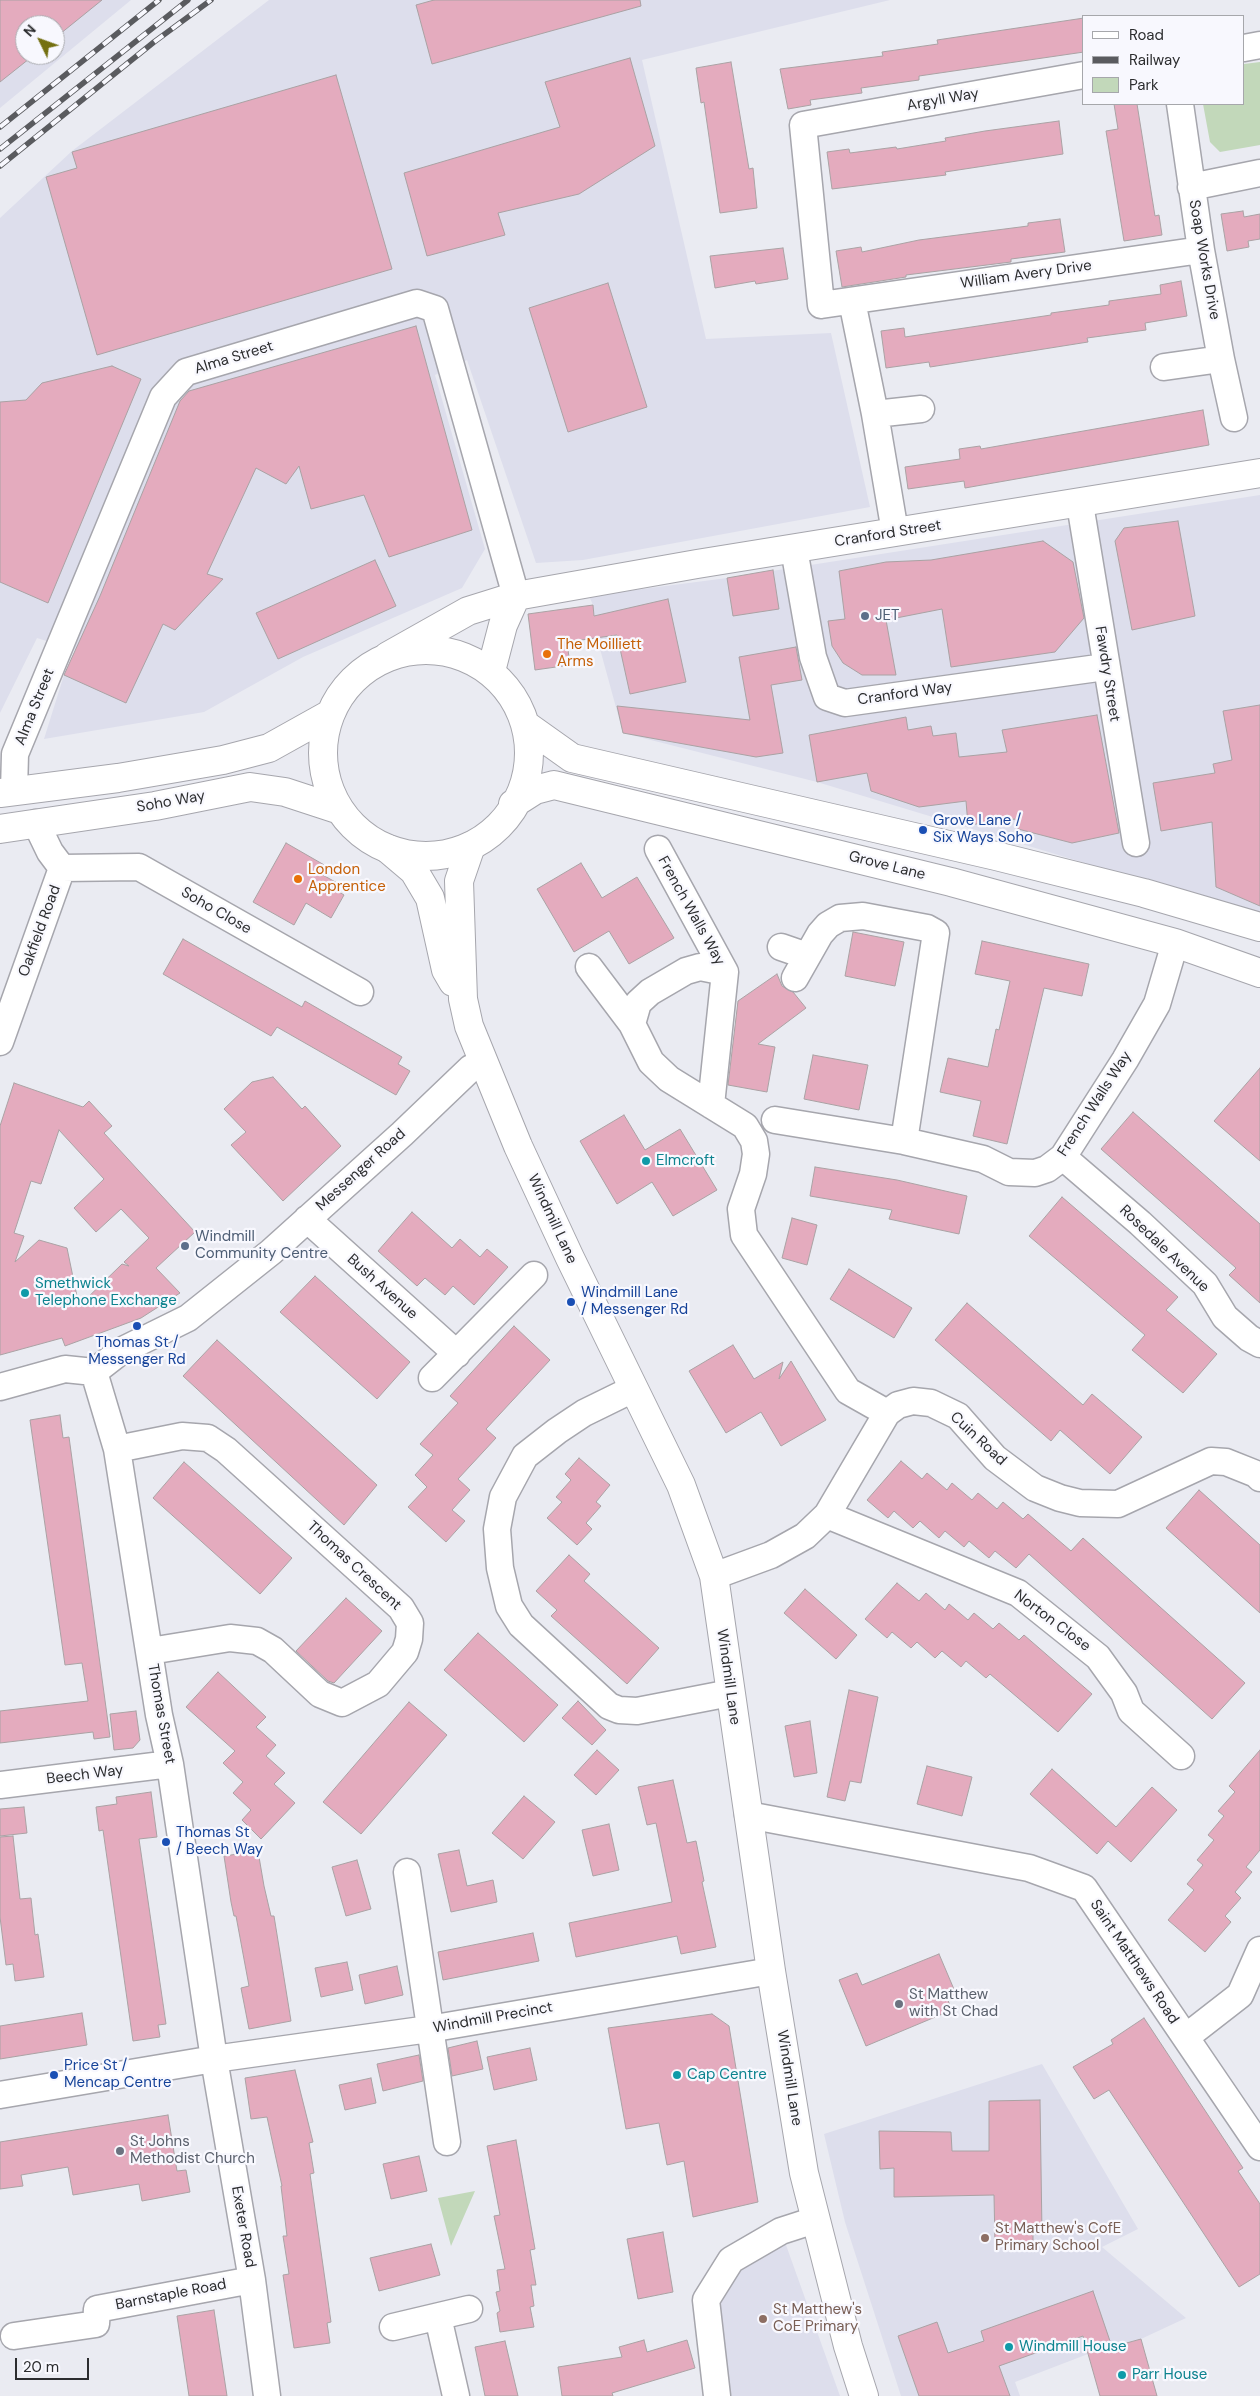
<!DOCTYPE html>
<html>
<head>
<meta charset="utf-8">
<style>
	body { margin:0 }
	#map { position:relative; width:1260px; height:2396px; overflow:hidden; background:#eaebf2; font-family:"DM Sans",sans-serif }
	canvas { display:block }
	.legend { position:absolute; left:1082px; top:15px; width:162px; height:90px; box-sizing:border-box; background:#f8f8fe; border:1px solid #a6a7ab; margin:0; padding:6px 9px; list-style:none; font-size:15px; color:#2c2d2f }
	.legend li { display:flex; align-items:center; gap:10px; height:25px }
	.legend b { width:25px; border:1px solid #a6a7ab }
	.north { position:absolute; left:15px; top:15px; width:50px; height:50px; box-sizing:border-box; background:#f8f8fe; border:1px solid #a6a7ab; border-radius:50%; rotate:312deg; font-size:14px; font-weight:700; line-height:20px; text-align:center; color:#2c2d2f }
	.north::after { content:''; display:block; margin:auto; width:18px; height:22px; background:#747011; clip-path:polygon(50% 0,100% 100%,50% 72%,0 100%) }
	.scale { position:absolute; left:15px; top:2358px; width:74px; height:22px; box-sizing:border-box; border:2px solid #2c2d2f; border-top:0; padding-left:6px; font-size:15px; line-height:18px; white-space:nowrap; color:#2c2d2f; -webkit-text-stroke:4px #f8f8fe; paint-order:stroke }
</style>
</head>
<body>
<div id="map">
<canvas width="1260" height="2396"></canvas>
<ul class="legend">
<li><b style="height:6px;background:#fff"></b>Road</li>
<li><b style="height:6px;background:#5a5b5f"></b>Railway</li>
<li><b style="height:14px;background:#c2d8ba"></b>Park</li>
</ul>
<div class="north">N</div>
<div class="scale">20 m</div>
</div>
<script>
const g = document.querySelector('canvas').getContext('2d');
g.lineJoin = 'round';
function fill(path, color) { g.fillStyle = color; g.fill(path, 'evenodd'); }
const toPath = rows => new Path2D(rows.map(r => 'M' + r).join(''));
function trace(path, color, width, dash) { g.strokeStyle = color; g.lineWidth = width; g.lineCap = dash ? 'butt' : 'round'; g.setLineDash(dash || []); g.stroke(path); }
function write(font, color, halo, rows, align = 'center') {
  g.font = font + ' "DM Sans",sans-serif'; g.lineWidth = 4.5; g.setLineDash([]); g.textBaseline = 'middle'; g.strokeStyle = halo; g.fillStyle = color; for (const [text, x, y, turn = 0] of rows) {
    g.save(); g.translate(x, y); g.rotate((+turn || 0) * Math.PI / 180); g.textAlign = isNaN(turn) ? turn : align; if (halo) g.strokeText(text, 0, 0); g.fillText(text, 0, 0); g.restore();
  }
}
fill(toPath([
	[0,0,131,0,0,108],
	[25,25,55,25,55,55,25,55],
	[269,0,890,0,642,60,706,339,831,333,870,507,583,560,536,563,467,360,435,375,485,549,462,588,303,657,204,712,44,739,64,675,75,650,37,638,0,713,0,218,72,151],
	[1260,495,1260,916,817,782,623,733,597,638,593,605,589,596,727,578],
	[1042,2064,1138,2229,1102,2247,1186,2318,1141,2339,1088,2354,1015,2382,1020,2396,901,2396,845,2222,824,2134],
	[781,2231,840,2396,721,2396,711,2299,733,2268]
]), '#dddeec');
fill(toPath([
	[1260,62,1260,145,1220,152,1210,142,1203,104,1244,104,1244,64],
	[475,2191,451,2246,438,2198]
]), '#c2d8ba');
const building = toPath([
	[0,0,102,0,55,38,55,25,25,25,25,55,34,55,0,82,0,0],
	[434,0,640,0,641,6,432,64,416,5,434,0],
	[1084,18,1084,52,919,76,919,80,861,88,862,93,810,100,811,105,788,109,780,69,883,56,882,52,938,44,937,40,1084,18],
	[630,58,655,146,579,194,498,213,505,235,427,256,404,173,560,127,545,82,630,58],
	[731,62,749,169,753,168,757,208,720,213,704,102,701,103,696,68,731,62],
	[336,75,392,269,97,355,46,177,77,168,72,152,336,75],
	[1114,104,1137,104,1155,216,1159,215,1162,235,1124,241,1106,131,1118,129,1114,104],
	[1059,121,1063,154,945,172,946,175,832,189,827,152,849,149,850,153,896,147,897,149,946,141,945,138,985,131,1059,121],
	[1243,211,1244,217,1260,214,1260,239,1248,241,1249,247,1227,251,1221,214,1243,211],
	[1060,219,1065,252,1011,259,1011,262,906,275,906,277,842,287,836,251,861,247,862,252,919,240,1028,226,1028,223,1060,219],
	[783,248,788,279,756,284,755,281,715,288,710,256,783,248],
	[1181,281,1187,316,1145,323,1146,330,1087,338,1088,342,962,362,930,367,929,362,886,368,881,331,904,328,905,337,1051,315,1051,313,1109,305,1109,301,1161,294,1160,285,1181,281],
	[608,283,647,407,568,432,529,308,608,283],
	[416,326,472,530,389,557,364,495,311,509,299,466,286,484,256,468,207,574,223,579,175,630,163,624,126,703,64,675,100,596,180,401,189,391,416,326],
	[112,366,141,379,48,603,0,582,0,402,26,400,42,383,112,366],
	[1203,410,1209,445,965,488,964,481,908,489,905,467,960,459,959,449,980,446,981,449,1203,410],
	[1178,521,1195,616,1132,630,1115,541,1124,528,1178,521],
	[1043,541,1073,562,1084,618,1055,652,951,667,942,609,886,620,896,675,862,675,843,663,832,646,828,621,845,619,839,571,886,562,931,560,1043,541],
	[375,560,396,606,278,659,256,613,375,560],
	[773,570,779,609,733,616,727,578,773,570],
	[668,599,686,682,630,694,617,635,567,642,570,665,535,670,528,614,593,605,594,616,668,599],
	[796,647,802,680,771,685,783,753,756,757,623,733,617,706,750,720,739,657,796,647],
	[1260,705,1260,906,1216,887,1212,822,1161,831,1153,783,1215,773,1213,764,1232,760,1223,711,1260,705],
	[1097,715,1119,833,1072,843,1018,829,1015,819,968,825,966,801,919,807,871,791,867,773,817,782,809,735,906,717,908,730,931,726,933,736,956,733,959,757,1007,752,1002,730,1097,715],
	[286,843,326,866,321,874,339,884,336,890,344,895,331,918,306,903,294,925,253,902,286,843],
	[581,863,602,898,637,877,674,938,629,964,609,931,574,952,537,889,581,863],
	[853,932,904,942,895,986,845,976,853,932],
	[183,939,302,1007,305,1001,402,1057,398,1064,410,1071,396,1095,277,1027,271,1036,163,974,183,939],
	[982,941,1089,964,1082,996,1044,988,1007,1144,973,1136,981,1101,940,1092,948,1058,988,1067,996,1029,999,1030,1010,981,975,974,982,941],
	[777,974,782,986,793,992,806,1008,758,1044,775,1047,767,1092,728,1085,738,1001,777,974],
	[813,1055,868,1065,859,1110,804,1099,813,1055],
	[1260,1068,1260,1161,1214,1121,1260,1068],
	[273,1077,302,1109,305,1106,341,1146,283,1201,231,1145,246,1132,224,1109,252,1082,273,1077],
	[14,1083,83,1107,89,1101,112,1126,104,1133,195,1232,156,1268,180,1293,141,1318,65,1346,62,1338,0,1355,0,1126,14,1083],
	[59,1130,104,1179,74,1208,96,1232,121,1209,149,1238,124,1262,129,1266,122,1264,79,1306,67,1248,39,1240,15,1262,24,1236,14,1233,31,1181,41,1184,59,1130],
	[1133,1112,1260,1224,1260,1303,1229,1275,1236,1268,1101,1149,1133,1112],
	[624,1115,645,1150,680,1129,717,1190,673,1216,652,1182,617,1204,580,1141,624,1115],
	[815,1167,897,1180,967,1196,959,1234,889,1219,892,1210,810,1196,815,1167],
	[1062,1197,1178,1297,1166,1310,1217,1354,1183,1393,1132,1350,1145,1335,1029,1236,1062,1197],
	[412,1212,452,1248,460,1239,480,1257,487,1249,508,1267,474,1305,453,1286,445,1295,425,1278,417,1286,378,1251,412,1212],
	[792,1218,817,1225,807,1265,782,1258,792,1218],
	[849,1269,912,1308,894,1338,830,1299,849,1269],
	[315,1276,410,1362,377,1399,280,1312,315,1276],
	[967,1303,1083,1405,1092,1394,1142,1437,1110,1474,1060,1430,1051,1441,935,1340,967,1303],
	[514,1326,550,1360,486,1429,496,1438,458,1479,470,1490,452,1510,465,1521,446,1542,408,1507,427,1487,415,1475,433,1455,420,1444,458,1403,450,1396,514,1326],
	[217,1340,377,1485,344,1525,183,1376,217,1340],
	[733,1345,754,1379,783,1362,779,1379,791,1361,826,1420,781,1446,761,1412,726,1433,689,1371,733,1345],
	[60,1415,63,1438,69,1437,110,1737,94,1739,93,1732,0,1743,0,1711,88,1701,82,1663,65,1665,30,1420,60,1415],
	[579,1458,610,1485,596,1502,601,1506,586,1523,592,1529,577,1545,547,1518,562,1502,556,1497,571,1480,565,1474,579,1458],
	[901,1461,922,1479,927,1473,947,1490,952,1483,972,1500,978,1493,997,1509,1003,1502,1023,1519,1028,1514,1071,1551,1083,1538,1245,1683,1212,1719,1029,1554,1016,1568,995,1551,989,1558,969,1541,964,1547,945,1531,939,1538,920,1521,913,1528,894,1511,888,1518,867,1500,901,1461],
	[184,1462,292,1558,260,1594,153,1498,184,1462],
	[1199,1490,1260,1545,1260,1613,1166,1528,1199,1490],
	[569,1555,590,1574,584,1581,659,1648,627,1684,551,1616,557,1610,536,1591,569,1555],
	[897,1583,919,1601,926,1593,945,1610,949,1604,968,1620,974,1613,993,1629,999,1623,1019,1640,1024,1635,1092,1694,1058,1732,990,1674,986,1678,966,1661,961,1667,942,1651,935,1658,917,1642,911,1648,892,1632,887,1638,865,1619,897,1583],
	[805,1589,857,1635,836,1659,784,1613,805,1589],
	[346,1598,382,1631,334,1683,328,1681,296,1651,346,1598],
	[478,1633,558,1705,524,1742,444,1670,478,1633],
	[218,1672,266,1717,256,1727,276,1745,266,1756,285,1773,274,1784,295,1803,261,1839,242,1820,251,1810,233,1793,243,1782,223,1763,235,1751,186,1707,218,1672],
	[849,1690,878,1697,861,1783,850,1781,845,1801,827,1797,849,1690],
	[578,1701,606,1730,592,1745,562,1718,578,1701],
	[409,1702,447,1735,361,1834,323,1802,409,1702],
	[136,1711,140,1740,133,1748,114,1750,110,1714,136,1711],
	[810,1721,817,1773,794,1777,785,1726,810,1721],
	[597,1750,619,1770,596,1795,574,1775,597,1750],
	[1260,1750,1260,1850,1246,1867,1252,1872,1235,1892,1241,1898,1225,1916,1231,1922,1205,1952,1168,1920,1194,1890,1187,1884,1203,1865,1197,1860,1214,1840,1208,1835,1224,1816,1218,1811,1235,1792,1229,1786,1260,1750],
	[927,1766,972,1777,962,1816,917,1804,927,1766],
	[1052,1769,1116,1827,1152,1787,1177,1810,1131,1862,1108,1841,1097,1854,1030,1794,1052,1769],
	[673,1780,687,1843,696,1841,704,1881,702,1882,716,1947,681,1954,677,1936,576,1957,569,1923,672,1902,656,1823,647,1825,638,1787,673,1780],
	[151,1792,157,1837,139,1839,166,2024,158,2025,160,2037,133,2041,103,1830,99,1831,96,1807,117,1804,116,1797,151,1792],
	[524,1796,555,1822,523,1859,492,1833,524,1796],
	[24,1807,27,1833,0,1836,0,1809,24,1807],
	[609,1824,619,1870,593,1876,582,1830,609,1824],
	[13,1836,20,1899,31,1898,35,1935,38,1934,44,1977,15,1981,13,1964,6,1965,0,1917,0,1837,13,1836],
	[459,1850,467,1886,493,1880,497,1902,451,1912,438,1854,459,1850],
	[258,1851,264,1886,271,1916,274,1916,291,2021,249,2029,241,1988,249,1986,236,1916,234,1916,231,1902,224,1856,258,1851],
	[357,1860,371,1909,346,1916,332,1867,357,1860],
	[533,1933,539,1961,443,1980,438,1952,533,1933],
	[939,1954,956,1994,947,1998,952,2010,866,2046,839,1980,857,1973,862,1985,939,1954],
	[347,1962,353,1990,321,1997,315,1968,347,1962],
	[397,1966,403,1995,365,2004,359,1975,397,1966],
	[82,2013,87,2045,0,2059,0,2026,82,2013],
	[712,2014,729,2026,758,2202,693,2217,684,2161,667,2165,659,2123,626,2129,608,2028,712,2014],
	[1144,2018,1243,2168,1238,2171,1260,2204,1260,2274,1239,2287,1109,2090,1094,2099,1073,2067,1113,2044,1111,2040,1144,2018],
	[477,2041,483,2069,452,2076,448,2048,477,2041],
	[530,2048,537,2080,494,2090,487,2057,530,2048],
	[419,2055,423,2081,383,2091,377,2064,419,2055],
	[295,2070,313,2142,309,2143,314,2173,310,2174,331,2322,327,2323,330,2343,294,2348,283,2275,289,2274,283,2236,287,2236,281,2186,282,2186,267,2117,251,2119,245,2078,295,2070],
	[371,2078,376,2103,345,2110,339,2085,371,2078],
	[1040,2100,1042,2234,1033,2234,1033,2245,995,2245,994,2195,894,2197,894,2168,880,2169,879,2131,951,2132,952,2151,989,2151,989,2101,1040,2100],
	[168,2115,177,2171,186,2170,190,2192,142,2201,139,2184,73,2195,68,2167,21,2175,23,2186,0,2189,0,2142,168,2115],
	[516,2140,535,2249,530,2250,536,2285,531,2285,534,2306,530,2307,534,2327,500,2332,497,2313,500,2311,496,2292,500,2291,497,2270,505,2269,494,2216,500,2215,487,2146,516,2140],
	[419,2156,427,2191,391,2199,383,2164,419,2156],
	[663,2232,673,2292,638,2299,627,2239,663,2232],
	[431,2244,440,2275,379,2291,370,2258,431,2244],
	[1093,2291,1112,2347,1141,2339,1157,2396,1100,2396,1083,2336,999,2366,1010,2396,919,2396,898,2336,937,2322,948,2353,984,2341,981,2331,1093,2291],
	[214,2310,227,2396,189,2396,177,2316,214,2310],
	[644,2340,647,2352,687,2340,695,2368,612,2393,613,2396,562,2396,558,2367,622,2357,619,2347,644,2340],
	[505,2341,518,2396,485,2396,475,2347,505,2341]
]);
fill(building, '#e4abbe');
trace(building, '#aaa2a4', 1);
const minor = toPath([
	[1244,48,1260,45],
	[1084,75,803,125,821,305,1201,250],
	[1191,187,1260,173],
	[852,301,875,414,921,409],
	[1221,359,1234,418],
	[1164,367,1221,359,1201,250,1180,104],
	[875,414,895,532],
	[1080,504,1136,843],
	[794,549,813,657,827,697,845,703,1105,667],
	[14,791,15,754,163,397,186,372,417,303,435,309,516,596],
	[658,849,725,972,700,967,686,971,650,992,638,1003,632,1024,651,1062,669,1079,745,1126,754,1141,756,1154,753,1174,741,1209,744,1235,848,1391,887,1413],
	[62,868,139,867,360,992],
	[781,947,807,956],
	[589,967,632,1024],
	[795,978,820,934,828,925,840,918,863,916,927,928,936,933,904,1141],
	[0,1042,62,868,50,852,36,823],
	[711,1105,725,972],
	[775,1120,904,1141,983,1159,1009,1172,1035,1173,1047,1169,1063,1157,1125,1060,1157,1004,1175,943],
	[1063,1157,1140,1223,1205,1284,1225,1317,1249,1338,1260,1344],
	[307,1219,457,1354],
	[94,1372,117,1449,159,1715,170,1764,214,2059,252,2280,267,2396],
	[432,1378,534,1275],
	[0,1387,65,1369,94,1372,121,1351,188,1318,271,1252,402,1134,471,1068,483,1064],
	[633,1389,584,1413,557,1431,525,1456,503,1497,497,1529,500,1568,509,1606,521,1625,609,1706,619,1710,637,1711,730,1693],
	[117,1449,182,1436,208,1438,226,1450,401,1608,410,1623,409,1639,405,1652,378,1684,342,1703,320,1694,273,1650,257,1641,230,1638,150,1651],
	[827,1515,1018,1593,1098,1657,1124,1693,1131,1711,1181,1756],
	[714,1576,771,1555,805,1536,827,1515,887,1413,898,1405,913,1401,931,1403,958,1416,995,1458,1035,1488,1060,1498,1080,1503,1118,1504,1211,1461,1226,1462,1256,1474,1260,1478],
	[0,1785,170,1764],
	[748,1815,1029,1868,1084,1888,1260,2147],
	[407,1872,447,2142],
	[1186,2037,1240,1995,1260,1950],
	[0,2095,214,2059,429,2029,771,1971],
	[438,2317,456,2396],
	[393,2327,469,2309],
	[14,2336,96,2324,97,2309,252,2280],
	[717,2396,706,2300,731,2260,781,2231,815,2220]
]);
const secondary = toPath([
	[388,656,468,611,516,596,697,564,1260,473],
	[491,671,503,625,516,596],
	[471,846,459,881,463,999,469,1026,518,1146,570,1258,681,1485,714,1576,771,1971,804,2173,848,2346,864,2396],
	[388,849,414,871,430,898,446,970,453,982]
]);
const primary = toPath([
	'323 753a103 103 0 1 1 206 0a103 103 0 1 1-206 0Z',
	[527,726,572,758,996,856,1144,893,1260,927],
	[0,793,118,778,223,760,269,748,330,714],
	[513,804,535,790,554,785,951,882,1175,943,1260,973],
	[0,829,155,806,250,787,285,792,340,810]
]);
trace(minor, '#a6a6ad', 29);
trace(secondary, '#a6a6ad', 30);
trace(primary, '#a6a6ad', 30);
trace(minor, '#fff', 26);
trace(secondary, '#fff', 28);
trace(primary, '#fff', 28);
const rail = toPath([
	[0,127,159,0],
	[0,149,188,0],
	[0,166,154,42,211,0]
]);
trace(rail, '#5a5b5f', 5.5);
trace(rail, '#f8f8fe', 4, [11]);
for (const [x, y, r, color] of [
	[865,616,5,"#5c6f8a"],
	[547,654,5,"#e8710a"],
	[923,830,5,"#1a4fb4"],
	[298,879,5,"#e8710a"],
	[646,1161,5,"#0f9aa8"],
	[185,1246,5,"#5c6f8a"],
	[25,1293,5,"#0f9aa8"],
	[571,1302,5,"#1a4fb4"],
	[137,1326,5,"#1a4fb4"],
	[166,1842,5,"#1a4fb4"],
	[899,2004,5,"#6b7280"],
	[54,2075,5,"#1a4fb4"],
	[677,2075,5,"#0f9aa8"],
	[120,2151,5,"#6b7280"],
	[985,2238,5,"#8d6e63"],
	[763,2319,5,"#8d6e63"],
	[1009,2347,5,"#0f9aa8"],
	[1122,2375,5,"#0f9aa8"]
]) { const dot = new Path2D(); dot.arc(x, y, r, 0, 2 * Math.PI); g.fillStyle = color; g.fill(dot); trace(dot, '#f8f8fe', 2); }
write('15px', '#2c2d2f', '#f8f8fe', [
	["Argyll Way",943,100,-10],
	["Soap Works Drive",1204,260,80],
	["William Avery Drive",1026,275,-8],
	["Alma Street",234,358,-17],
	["Cranford Street",888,534,-9],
	["Fawdry Street",1107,674,81],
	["Cranford Way",905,694,-8],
	["Alma Street",35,707,-68],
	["Soho Way",171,802,-10],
	["Grove Lane",887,866,14],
	["Soho Close",216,911,30],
	["French Walls Way",691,911,61],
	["Oakfield Road",40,931,-70],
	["French Walls Way",1095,1104,-57],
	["Messenger Road",361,1170,-42],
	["Windmill Lane",552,1219,65],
	["Rosedale Avenue",1164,1249,44],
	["Bush Avenue",382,1287,42],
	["Cuin Road",978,1439,43],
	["Thomas Crescent",354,1566,43],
	["Norton Close",1052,1621,37],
	["Windmill Lane",728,1677,82],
	["Thomas Street",161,1714,80],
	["Beech Way",85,1775,-7],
	["Saint Matthews Road",1134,1962,56],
	["Windmill Precinct",493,2018,-10],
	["Windmill Lane",789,2078,81],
	["Exeter Road",243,2227,80],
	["Barnstaple Road",171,2295,-11]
]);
write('15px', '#4e5e75', '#f8f8fe', [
	["JET",875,616],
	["Windmill",195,1237],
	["Community Centre",195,1254]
], 'left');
write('15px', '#c56008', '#f8f8fe', [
	["The Moilliett",557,645],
	["Arms",557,662],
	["London",308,870],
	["Apprentice",308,887]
], 'left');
write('15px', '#164399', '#f8f8fe', [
	["Grove Lane /",933,821],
	["Six Ways Soho",933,838],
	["Windmill Lane",581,1293],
	["/ Messenger Rd",581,1310],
	["Thomas St /",137,1343,"center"],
	["Messenger Rd",137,1360,"center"],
	["Thomas St",176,1833],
	["/ Beech Way",176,1850],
	["Price St /",64,2066],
	["Mencap Centre",64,2083]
], 'left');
write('15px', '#0d838f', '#f8f8fe', [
	["Elmcroft",656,1161],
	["Smethwick",35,1284],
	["Telephone Exchange",35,1301],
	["Cap Centre",687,2075],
	["Windmill House",1019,2347],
	["Parr House",1132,2375]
], 'left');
write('15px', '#5b616d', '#f8f8fe', [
	["St Matthew",909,1995],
	["with St Chad",909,2012],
	["St Johns",130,2142],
	["Methodist Church",130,2159]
], 'left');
write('15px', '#785e54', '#f8f8fe', [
	["St Matthew's CofE",995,2229],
	["Primary School",995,2246],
	["St Matthew's",773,2310],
	["CoE Primary",773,2327]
], 'left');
</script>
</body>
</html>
